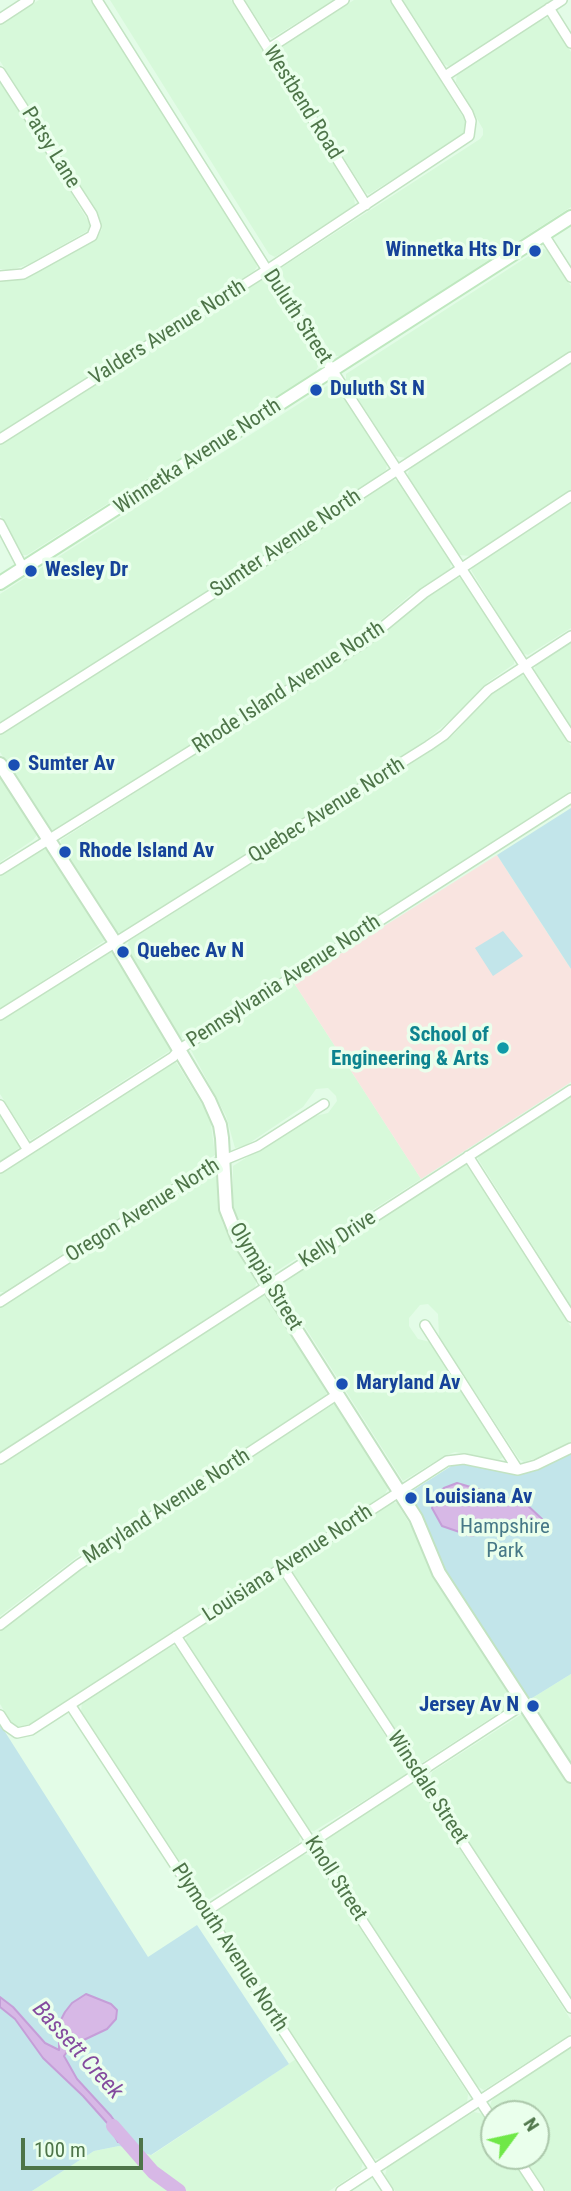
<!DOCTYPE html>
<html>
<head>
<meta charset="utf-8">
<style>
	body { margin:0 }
	#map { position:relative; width:571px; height:2191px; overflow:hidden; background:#e3fce7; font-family:"Roboto Condensed",sans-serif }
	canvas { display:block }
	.north { position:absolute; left:480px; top:2100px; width:70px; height:70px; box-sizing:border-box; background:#eaffec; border:2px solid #acc8ab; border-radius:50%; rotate:57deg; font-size:19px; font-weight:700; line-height:28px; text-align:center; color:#4e7549 }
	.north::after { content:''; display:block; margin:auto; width:24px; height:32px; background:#6fe847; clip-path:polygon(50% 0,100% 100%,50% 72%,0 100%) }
	.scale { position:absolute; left:21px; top:2138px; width:122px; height:32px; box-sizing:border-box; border:4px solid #4e7549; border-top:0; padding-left:9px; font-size:21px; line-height:24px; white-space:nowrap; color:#4e7549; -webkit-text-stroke:5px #eaffec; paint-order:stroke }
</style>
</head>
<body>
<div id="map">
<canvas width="571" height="2191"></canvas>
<div class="north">N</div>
<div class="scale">100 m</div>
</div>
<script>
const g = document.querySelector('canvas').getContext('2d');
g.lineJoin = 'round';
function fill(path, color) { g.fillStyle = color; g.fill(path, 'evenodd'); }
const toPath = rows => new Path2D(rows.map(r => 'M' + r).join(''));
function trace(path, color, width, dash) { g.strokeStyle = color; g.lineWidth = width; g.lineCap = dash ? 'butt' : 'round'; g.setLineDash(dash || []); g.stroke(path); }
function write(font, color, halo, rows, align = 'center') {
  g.font = font + ' "Roboto Condensed",sans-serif'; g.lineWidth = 7; g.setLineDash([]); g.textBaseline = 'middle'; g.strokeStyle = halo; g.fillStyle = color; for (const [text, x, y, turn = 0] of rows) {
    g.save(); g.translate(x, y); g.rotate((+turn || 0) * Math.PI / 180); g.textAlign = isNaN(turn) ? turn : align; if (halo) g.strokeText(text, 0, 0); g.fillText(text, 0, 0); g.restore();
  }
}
fill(toPath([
	[39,0,91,0,256,262,257,267,254,271,0,434,0,280,20,279,97,238,102,229,98,214,0,61,0,24],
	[110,0,231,0,354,197,355,205,275,257,269,254],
	[245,0,334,0,272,38,268,36],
	[354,0,390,0,468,125,468,133,369,194,366,193,278,54,280,48],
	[403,0,553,0,450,67,444,64],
	[549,18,571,52,571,207,340,356,333,356,281,273,281,268,480,139,483,135,483,129,456,82,457,73,543,19],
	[0,82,33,129,91,226,89,230,29,264,11,270,0,269],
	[541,248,547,250,571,286,571,351,406,458,395,456,346,380,346,374],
	[265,279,319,364,316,371,27,555,23,555,0,515,0,445,259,280],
	[571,364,571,490,470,556,459,555,407,476,409,471,412,466],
	[330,384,338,388,387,465,386,470,300,532,0,723,0,594],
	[391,479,398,481,451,562,450,569,409,596,361,637,56,831,49,829,0,752,0,734,235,584],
	[571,502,571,628,528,655,522,653,471,570,474,565],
	[457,577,461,578,514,658,514,664,488,682,458,714,421,744,122,933,114,932,60,847,61,840,384,633,411,608],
	[571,641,571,727,534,670,537,663],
	[520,674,526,677,571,746,571,791,189,1038,182,1038,177,1035,126,948,129,941,441,744,455,733,489,695],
	[0,773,37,835,33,840,0,862],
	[42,848,49,850,104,937,104,941,0,1009,0,875],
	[110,950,114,951,171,1046,171,1050,31,1140,28,1138,0,1094,0,1019],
	[294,983,421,1179,272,1274,269,1272,237,1220,233,1202,233,1166,311,1117,328,1113,337,1101,336,1096,328,1088,316,1089,303,1107,245,1146,235,1148,226,1116,191,1050],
	[176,1062,210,1117,215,1155,4,1292,0,1292,0,1174],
	[571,1095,571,1306,478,1159,479,1155],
	[0,1113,20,1147,0,1162],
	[466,1164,571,1327,571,1442,543,1456,524,1462,519,1459,439,1337,438,1314,428,1304,420,1305,409,1318,409,1326,418,1339,430,1342,503,1457,499,1460,455,1452,444,1456,403,1481,279,1286,280,1282],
	[210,1172,218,1174,222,1222,257,1280,255,1287,0,1452,0,1307],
	[261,1294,267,1296,328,1390,325,1397,77,1557,0,1616,0,1464],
	[334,1404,337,1405,388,1488,385,1494,30,1724,19,1727,12,1724,0,1704,0,1630,51,1589,92,1560],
	[392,1502,397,1503,514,1697,511,1705,420,1764,417,1763,291,1573,292,1567],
	[278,1577,283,1578,407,1769,406,1775,314,1831,309,1830,185,1643,187,1636],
	[172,1646,177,1647,300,1835,299,1843,208,1900,205,1900,81,1711,82,1703],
	[571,1674,571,1766,529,1700],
	[522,1714,526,1716,571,1785,571,1999,430,1782,432,1772],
	[410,1784,418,1785,571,2020,571,2034,484,2090,475,2085,322,1851,325,1840],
	[303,1854,313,1856,468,2094,467,2103,381,2158,376,2159,370,2155,216,1917,219,1909],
	[571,2047,571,2191,546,2191,523,2156,536,2156,536,2114,495,2114,490,2107,491,2102,494,2097],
	[296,2059,363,2162,361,2170,329,2191,32,2191,94,2151,119,2146,152,2155],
	[474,2112,483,2114,494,2132,494,2156,510,2156,533,2191,395,2191,385,2176,387,2167]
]), '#d7f9da');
fill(toPath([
	[497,855,571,969,571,1082,421,1179,294,983]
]), '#f9e4e0');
fill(toPath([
	[571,808,571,969,497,855],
	[503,931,523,956,493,976,475,948],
	[571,1454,571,1674,529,1700,443,1568,409,1493,456,1463,528,1472],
	[0,1724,148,1957,197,1925,289,2064,151,2155,119,2146,94,2151,32,2191,0,2191]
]), '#c2e5ea');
const water = toPath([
	[457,1483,525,1503,542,1519,544,1530,535,1535,517,1528,495,1528,471,1536,442,1526,432,1508,436,1495,444,1488,457,1483],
	[86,1994,111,2004,117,2010,116,2019,107,2029,71,2046,64,2056,77,2079,111,2116,127,2138,118,2142,108,2124,83,2096,43,2058,15,2019,0,2007,0,1997,13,2007,45,2043,59,2050,59,2039,54,2033,65,2012,72,2003,86,1994]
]);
fill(water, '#d7b8e6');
trace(water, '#c59ed8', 2);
trace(toPath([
	[113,2126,153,2172,179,2191]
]), '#d7b8e6', 14);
const minor = toPath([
	[97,0,267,270,571,737],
	[238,0,366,205],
	[549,8,571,43],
	[0,19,29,0],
	[268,49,344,0],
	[0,72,92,214,96,226,92,236,36,267,23,274,0,276],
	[445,76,562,0],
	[544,235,571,277],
	[0,439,267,270,469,136,471,121,468,113,396,0],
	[0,524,23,568],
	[0,729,296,541,350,501,571,357],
	[0,870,362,644,424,593,571,496],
	[0,1015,428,746,444,735,488,690,571,636],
	[0,1105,28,1150],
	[468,1156,571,1317],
	[0,1168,173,1057,180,1049,571,798],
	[0,1302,212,1165,258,1146,324,1104],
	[425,1325,518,1470],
	[0,1459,571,1090],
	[283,1568,571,2008],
	[0,1625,78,1565,338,1394],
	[176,1636,494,2122],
	[71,1706,388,2191],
	[0,1715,7,1726,17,1733,31,1730,447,1461,464,1459,518,1470,536,1465,571,1448],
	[205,1912,524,1704],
	[516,2156,539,2191],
	[341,2191,571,2041]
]);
const tertiary = toPath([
	[0,764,116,944,209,1100,220,1125,222,1138,226,1209,237,1237,416,1518,439,1573,571,1776]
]);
const secondary = toPath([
	[0,583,571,217]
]);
trace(minor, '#c2e3c2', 12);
trace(tertiary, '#c2e3c2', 16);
trace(secondary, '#bfe8bf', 16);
trace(minor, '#fff', 9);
trace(tertiary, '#fff', 12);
trace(secondary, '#fff', 12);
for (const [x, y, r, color] of [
	[535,251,7,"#1a4fb4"],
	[316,390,7,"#1a4fb4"],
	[31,571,7,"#1a4fb4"],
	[14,765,7,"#1a4fb4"],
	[65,852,7,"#1a4fb4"],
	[123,952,7,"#1a4fb4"],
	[503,1048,7,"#0f9aa8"],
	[342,1384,7,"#1a4fb4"],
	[411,1498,7,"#1a4fb4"],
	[533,1706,7,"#1a4fb4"]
]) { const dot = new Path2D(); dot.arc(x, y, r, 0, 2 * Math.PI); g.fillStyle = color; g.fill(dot); trace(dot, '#eaffec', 2.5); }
write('21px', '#4e7549', '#eaffec', [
	["Westbend Road",302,103,58],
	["Patsy Lane",50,148,58],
	["Duluth Street",297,317,57],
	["Valders Avenue North",168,333,-32],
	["Winnetka Avenue North",198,457,-33],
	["Sumter Avenue North",286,544,-34],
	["Rhode Island Avenue North",289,688,-33],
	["Quebec Avenue North",327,811,-32],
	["Pennsylvania Avenue North",284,982,-33],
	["Oregon Avenue North",143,1211,-32],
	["Kelly Drive",338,1240,-33],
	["Olympia Street",265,1277,59],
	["Maryland Avenue North",167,1507,-33],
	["Louisiana Avenue North",288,1564,-33],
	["Winsdale Street",427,1788,57],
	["Knoll Street",335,1879,57],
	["Plymouth Avenue North",229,1948,57]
]);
write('bold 21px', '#164399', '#eaffec', [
	["Winnetka Hts Dr",521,251,"right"],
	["Duluth St N",330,390],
	["Wesley Dr",45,571],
	["Sumter Av",28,765],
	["Rhode Island Av",79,852],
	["Quebec Av N",137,952],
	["Maryland Av",356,1384],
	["Louisiana Av",425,1498],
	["Jersey Av N",519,1706,"right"]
], 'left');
write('bold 21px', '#0d838f', '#eaffec', [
	["School of",489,1036],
	["Engineering & Arts",489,1060]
], 'right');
write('21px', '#467887', '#eaffec', [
	["Hampshire",505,1528],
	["Park",505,1552]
]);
write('italic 23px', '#844b9e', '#eaffec', [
	["Bassett Creek",77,2051,48]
]);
</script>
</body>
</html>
